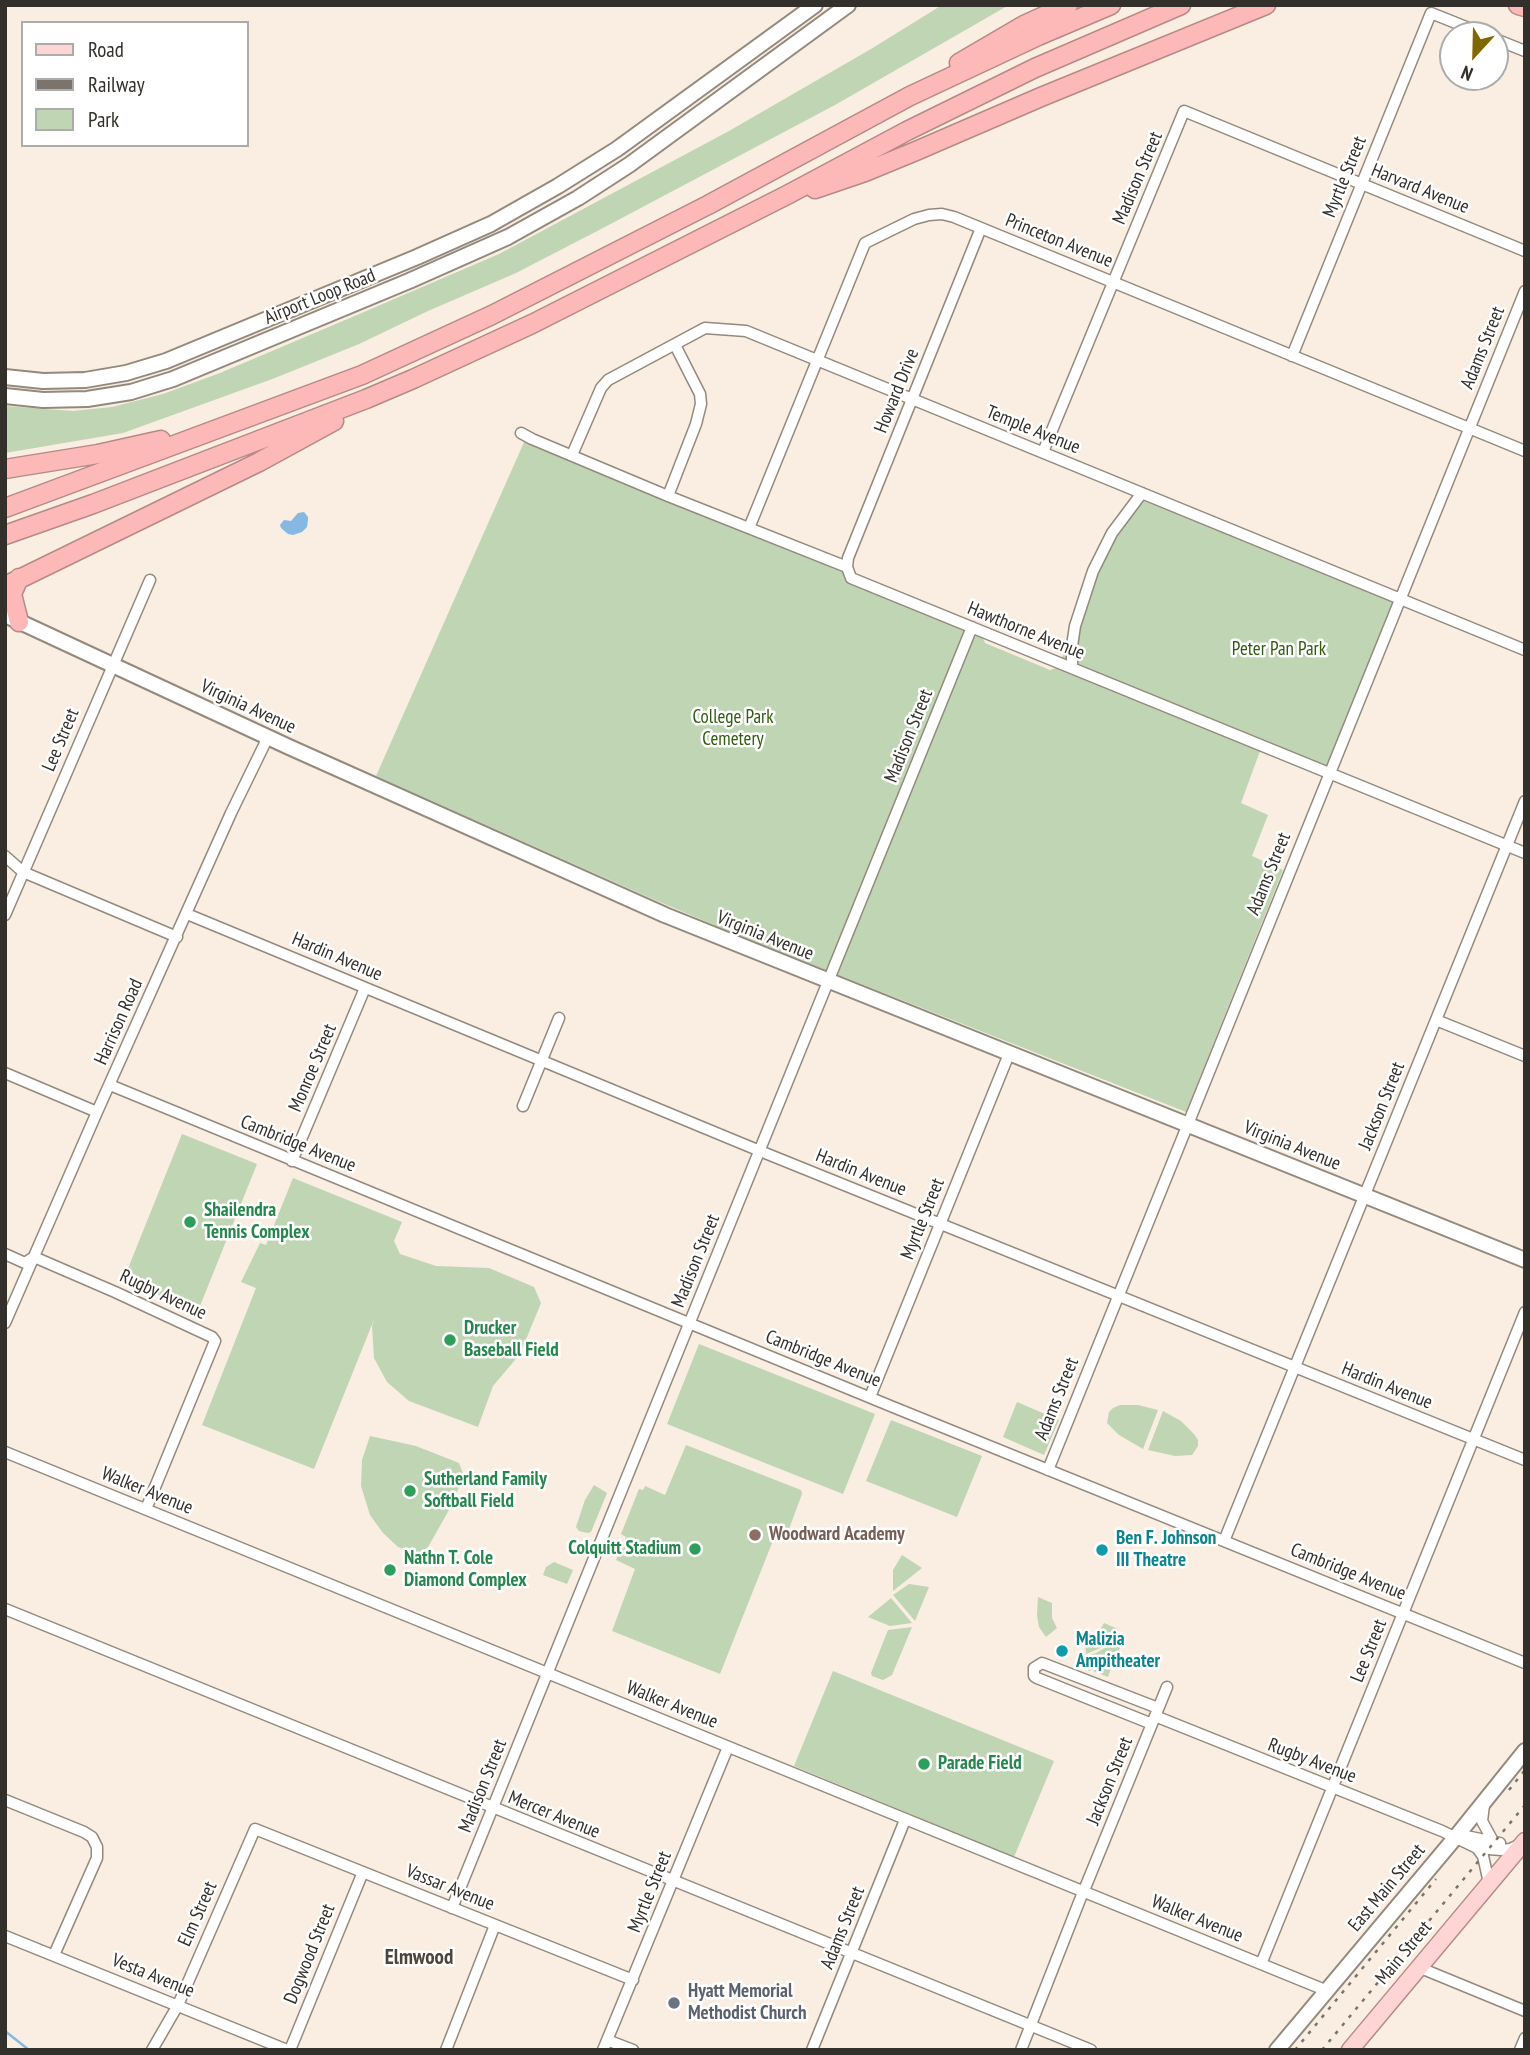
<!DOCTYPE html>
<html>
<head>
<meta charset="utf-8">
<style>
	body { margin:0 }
	#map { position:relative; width:1530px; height:2055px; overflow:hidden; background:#f9eee1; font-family:"PT Sans Narrow",sans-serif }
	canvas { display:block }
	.frame { position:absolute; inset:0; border:7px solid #332f2a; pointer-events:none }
	.legend { position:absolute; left:21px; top:21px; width:228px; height:126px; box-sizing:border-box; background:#fff; border:2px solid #adacaa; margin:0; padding:9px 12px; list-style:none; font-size:21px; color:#332f2a }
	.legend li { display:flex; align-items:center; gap:14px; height:35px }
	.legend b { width:35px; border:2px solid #adacaa }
	.north { position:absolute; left:1439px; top:21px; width:70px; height:70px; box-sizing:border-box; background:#fff; border:2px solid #adacaa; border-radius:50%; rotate:202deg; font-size:19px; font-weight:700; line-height:28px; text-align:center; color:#332f2a }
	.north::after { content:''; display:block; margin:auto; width:24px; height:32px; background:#806800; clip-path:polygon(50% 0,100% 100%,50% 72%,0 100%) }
</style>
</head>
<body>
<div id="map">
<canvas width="1530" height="2055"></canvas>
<div class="frame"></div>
<ul class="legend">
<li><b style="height:9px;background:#fed5d4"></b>Road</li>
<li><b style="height:9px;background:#7b746c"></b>Railway</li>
<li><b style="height:19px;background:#bfd5b3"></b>Park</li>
</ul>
<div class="north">N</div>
</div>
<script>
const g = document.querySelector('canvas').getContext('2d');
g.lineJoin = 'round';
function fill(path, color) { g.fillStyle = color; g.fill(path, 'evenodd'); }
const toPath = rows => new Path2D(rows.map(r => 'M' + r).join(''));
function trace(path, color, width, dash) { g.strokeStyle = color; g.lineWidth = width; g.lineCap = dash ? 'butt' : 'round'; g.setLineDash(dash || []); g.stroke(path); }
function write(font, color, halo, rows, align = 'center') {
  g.font = font + ' "PT Sans Narrow",sans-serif'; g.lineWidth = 5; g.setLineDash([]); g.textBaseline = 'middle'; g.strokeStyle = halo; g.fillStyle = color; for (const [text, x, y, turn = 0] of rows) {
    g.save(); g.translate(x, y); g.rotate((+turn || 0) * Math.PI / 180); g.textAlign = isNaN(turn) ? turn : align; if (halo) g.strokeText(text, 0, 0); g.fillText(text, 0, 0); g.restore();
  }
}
fill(toPath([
	[942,5,1009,5,835,105,603,228,516,273,428,311,359,344,275,378,123,433,5,453,5,406,73,411,112,407,163,394,220,373,357,315,499,254,729,131,871,49],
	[525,440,841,571,857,586,983,638,985,643,1050,670,1056,668,1260,751,1241,803,1268,815,1252,856,1283,870,1186,1112,747,939,648,897,376,776],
	[1138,499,1403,597,1331,776,1060,662,1116,534],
	[182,1134,257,1164,198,1311,123,1281],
	[293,1178,402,1222,394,1241,400,1254,436,1266,489,1268,534,1287,541,1303,520,1354,493,1386,478,1427,409,1401,387,1382,374,1358,372,1326,375,1317,314,1469,202,1425,256,1288,241,1282,260,1243,266,1245],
	[699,1344,875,1414,843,1494,667,1424],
	[1017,1402,1059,1420,1044,1455,1003,1437],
	[1120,1405,1138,1405,1158,1410,1143,1449,1119,1435,1107,1423,1109,1412,1113,1408],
	[1163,1411,1181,1421,1194,1434,1198,1440,1198,1446,1192,1455,1175,1456,1148,1450],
	[891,1420,982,1456,957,1517,866,1481],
	[370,1436,416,1446,459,1463,464,1476,449,1510,423,1556,398,1547,383,1533,370,1515,361,1486,362,1460],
	[686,1445,801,1490,802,1494,786,1537,776,1533,720,1674,612,1631,635,1569,616,1560,626,1537,621,1534,639,1489,643,1490,645,1486,665,1495],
	[594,1485,607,1493,591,1532,588,1533,579,1531,576,1527,585,1500],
	[902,1555,922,1568,893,1591,893,1570],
	[554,1562,573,1570,567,1584,543,1575,546,1567],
	[909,1584,929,1587,915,1621,893,1595],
	[1038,1597,1052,1603,1052,1618,1057,1628,1046,1637,1039,1627,1037,1615],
	[891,1598,912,1623,890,1626,868,1617],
	[1104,1623,1118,1629,1112,1639,1103,1647,1086,1654,1085,1639,1099,1632],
	[912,1627,892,1675,883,1680,872,1676,871,1673,888,1630],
	[1117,1634,1125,1638,1117,1654,1105,1665,1112,1665,1108,1677,1093,1671,1103,1666,1088,1671,1087,1656,1096,1653,1108,1646],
	[833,1671,1054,1761,1014,1857,794,1766]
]), '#bfd5b3');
fill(toPath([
	[304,512,308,517,308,520,307,527,302,532,293,535,288,534,281,528,280,525,284,520,291,521,298,513]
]), '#86b8e4');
trace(toPath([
	[5,2031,29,2050]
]), '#86b8e4', 2.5);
const street = toPath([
	[1495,39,1525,51],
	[1292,356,1431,13,1486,35],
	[521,433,532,439,668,496,847,567,851,578,1525,853],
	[1043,452,1184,111,1525,251],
	[572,455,601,388,608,380,705,328,746,331,1525,650],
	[668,496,696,424,701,404,700,394,675,345],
	[749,528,865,243,914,219,929,215,942,214,954,217,1525,451],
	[847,567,848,558,981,228],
	[1072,668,1072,646,1075,626,1093,571,1112,533,1142,493],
	[5,856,23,872,177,937],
	[187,914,760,1151,1525,1460],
	[5,915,150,580],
	[1436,1020,1525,1056],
	[5,1073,97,1112],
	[110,1085,893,1407,1525,1663],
	[523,1106,559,1018],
	[292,1161,365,988],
	[5,1254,25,1263,34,1257,115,1292,212,1337,215,1341,146,1509],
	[5,1323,97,1112,231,813,268,737],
	[870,1397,1009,1054],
	[5,1452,1325,1990],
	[1048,1470,1525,291],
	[1224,1541,1525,801],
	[5,1609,1091,2050],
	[1155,1716,1442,1831,1477,1848,1501,1850,1510,1849,1519,1845],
	[1152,1724,1037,1678,1034,1676,1034,1668,1042,1663,1158,1708],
	[5,1800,84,1832,92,1837,97,1847,97,1858,54,1955],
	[1484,1805,1482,1821,1494,1843],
	[1455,1838,1466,1836,1500,1843],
	[1477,1848,1483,1856,1489,1883],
	[1085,1888,1167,1687],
	[452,1908,972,627],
	[5,1936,287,2050],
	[1261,1964,1525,1312],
	[1418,1967,1525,2011],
	[607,2040,633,2050],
	[152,2050,178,2005,255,1829,633,1980],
	[290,2050,363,1872],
	[446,2050,495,1925],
	[603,2050,728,1747],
	[812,2050,905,1820],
	[1021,2050,1083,1892],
	[1520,2050,1525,2038]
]);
const secondary = toPath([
	[5,377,43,381,85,380,126,373,166,361,417,257,491,224,558,186,617,149,815,5],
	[5,396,43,400,87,399,131,392,173,379,409,281,508,237,578,198,629,165,848,5],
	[5,615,289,747,665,915,1525,1260],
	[1277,2050,1455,1838,1525,1751]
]);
const primary = toPath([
	[1350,2050,1525,1841]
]);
const highway = toPath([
	[1518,5,1525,7],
	[959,63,1024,25,1068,5],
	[815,189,865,172,916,151,1041,97,1266,5],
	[5,469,98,454,161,440],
	[5,508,362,375,492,315,708,205,910,96,1038,36,1111,5],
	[5,535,93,504,366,399,413,379,532,324,787,195,907,131,1035,68,1181,5],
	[5,586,259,462,334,421],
	[19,622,12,594,19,578]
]);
trace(street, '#93897d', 13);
trace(secondary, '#93897d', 18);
trace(primary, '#b68986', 19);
trace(highway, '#b68986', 21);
trace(street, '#fff', 10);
trace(secondary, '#fff', 14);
trace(primary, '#fed5d4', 16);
trace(highway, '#fdb9b8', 18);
trace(toPath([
	[1509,1790,1525,1770],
	[1295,2050,1436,1879],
	[1322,2050,1525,1805]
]), '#7b746c', 2.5, [3.5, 7]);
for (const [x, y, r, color] of [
	[190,1222,7,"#2e9e5b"],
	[450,1340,7,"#2e9e5b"],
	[410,1491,7,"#2e9e5b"],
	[755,1535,7,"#8d6e63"],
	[695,1549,7,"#2e9e5b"],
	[1102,1550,7,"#0f9aa8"],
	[390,1570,7,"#2e9e5b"],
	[1062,1651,7,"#0f9aa8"],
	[924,1764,7,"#2e9e5b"],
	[674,2003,7,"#6b7280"]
]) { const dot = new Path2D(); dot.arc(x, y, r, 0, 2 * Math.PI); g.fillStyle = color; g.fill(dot); trace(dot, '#fff', 2.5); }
write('19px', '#332f2a', '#fff', [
	["Myrtle Street",1345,177,-68],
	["Madison Street",1138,178,-67],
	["Harvard Avenue",1420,189,22],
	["Princeton Avenue",1059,241,22],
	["Airport Loop Road",320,297,-22],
	["Adams Street",1483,348,-68],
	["Howard Drive",897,391,-68],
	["Temple Avenue",1033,430,22],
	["Hawthorne Avenue",1026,631,22],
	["Virginia Avenue",248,707,25],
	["Madison Street",909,736,-68],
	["Lee Street",61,740,-67],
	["Adams Street",1269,874,-68],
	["Virginia Avenue",765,936,22],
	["Hardin Avenue",337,957,23],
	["Harrison Road",119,1022,-66],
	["Monroe Street",313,1068,-67],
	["Jackson Street",1382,1106,-68],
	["Cambridge Avenue",298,1144,22],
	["Virginia Avenue",1292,1146,22],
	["Hardin Avenue",861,1173,22],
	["Myrtle Street",923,1219,-68],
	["Madison Street",696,1261,-68],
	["Rugby Avenue",163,1295,25],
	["Cambridge Avenue",823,1359,22],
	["Hardin Avenue",1387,1386,22],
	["Adams Street",1057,1399,-68],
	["Walker Avenue",147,1491,22],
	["Cambridge Avenue",1348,1572,22],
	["Lee Street",1369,1651,-68],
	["Walker Avenue",672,1705,22],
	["Rugby Avenue",1312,1761,21],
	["Jackson Street",1110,1781,-68],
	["Madison Street",483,1786,-68],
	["Mercer Avenue",554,1815,22],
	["Vassar Avenue",450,1888,22],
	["East Main Street",1387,1888,-50],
	["Myrtle Street",650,1892,-68],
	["Elm Street",198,1914,-66],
	["Walker Avenue",1197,1919,22],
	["Adams Street",843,1928,-68],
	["Main Street",1404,1953,-50],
	["Dogwood Street",310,1954,-68],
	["Vesta Avenue",153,1976,22]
]);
write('19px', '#305a0d', '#fff', [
	["Peter Pan Park",1279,650],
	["College Park",733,718],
	["Cemetery",733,740]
]);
write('bold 19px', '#27864d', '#fff', [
	["Shailendra",204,1211],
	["Tennis Complex",204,1233],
	["Drucker",464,1329],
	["Baseball Field",464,1351],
	["Sutherland Family",424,1480],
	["Softball Field",424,1502],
	["Colquitt Stadium",681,1549,"right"],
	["Nathn T. Cole",404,1559],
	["Diamond Complex",404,1581],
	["Parade Field",938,1764]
], 'left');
write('bold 19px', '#785e54', '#fff', [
	["Woodward Academy",769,1535]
], 'left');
write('bold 19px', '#0d838f', '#fff', [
	["Ben F. Johnson",1116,1539],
	["III Theatre",1116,1561],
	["Malizia",1076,1640],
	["Ampitheater",1076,1662]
], 'left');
write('bold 19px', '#5b616d', '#fff', [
	["Hyatt Memorial",688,1992],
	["Methodist Church",688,2014]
], 'left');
write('bold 21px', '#4d443a', '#fff', [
	["Elmwood",419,1958]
]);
</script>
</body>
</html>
